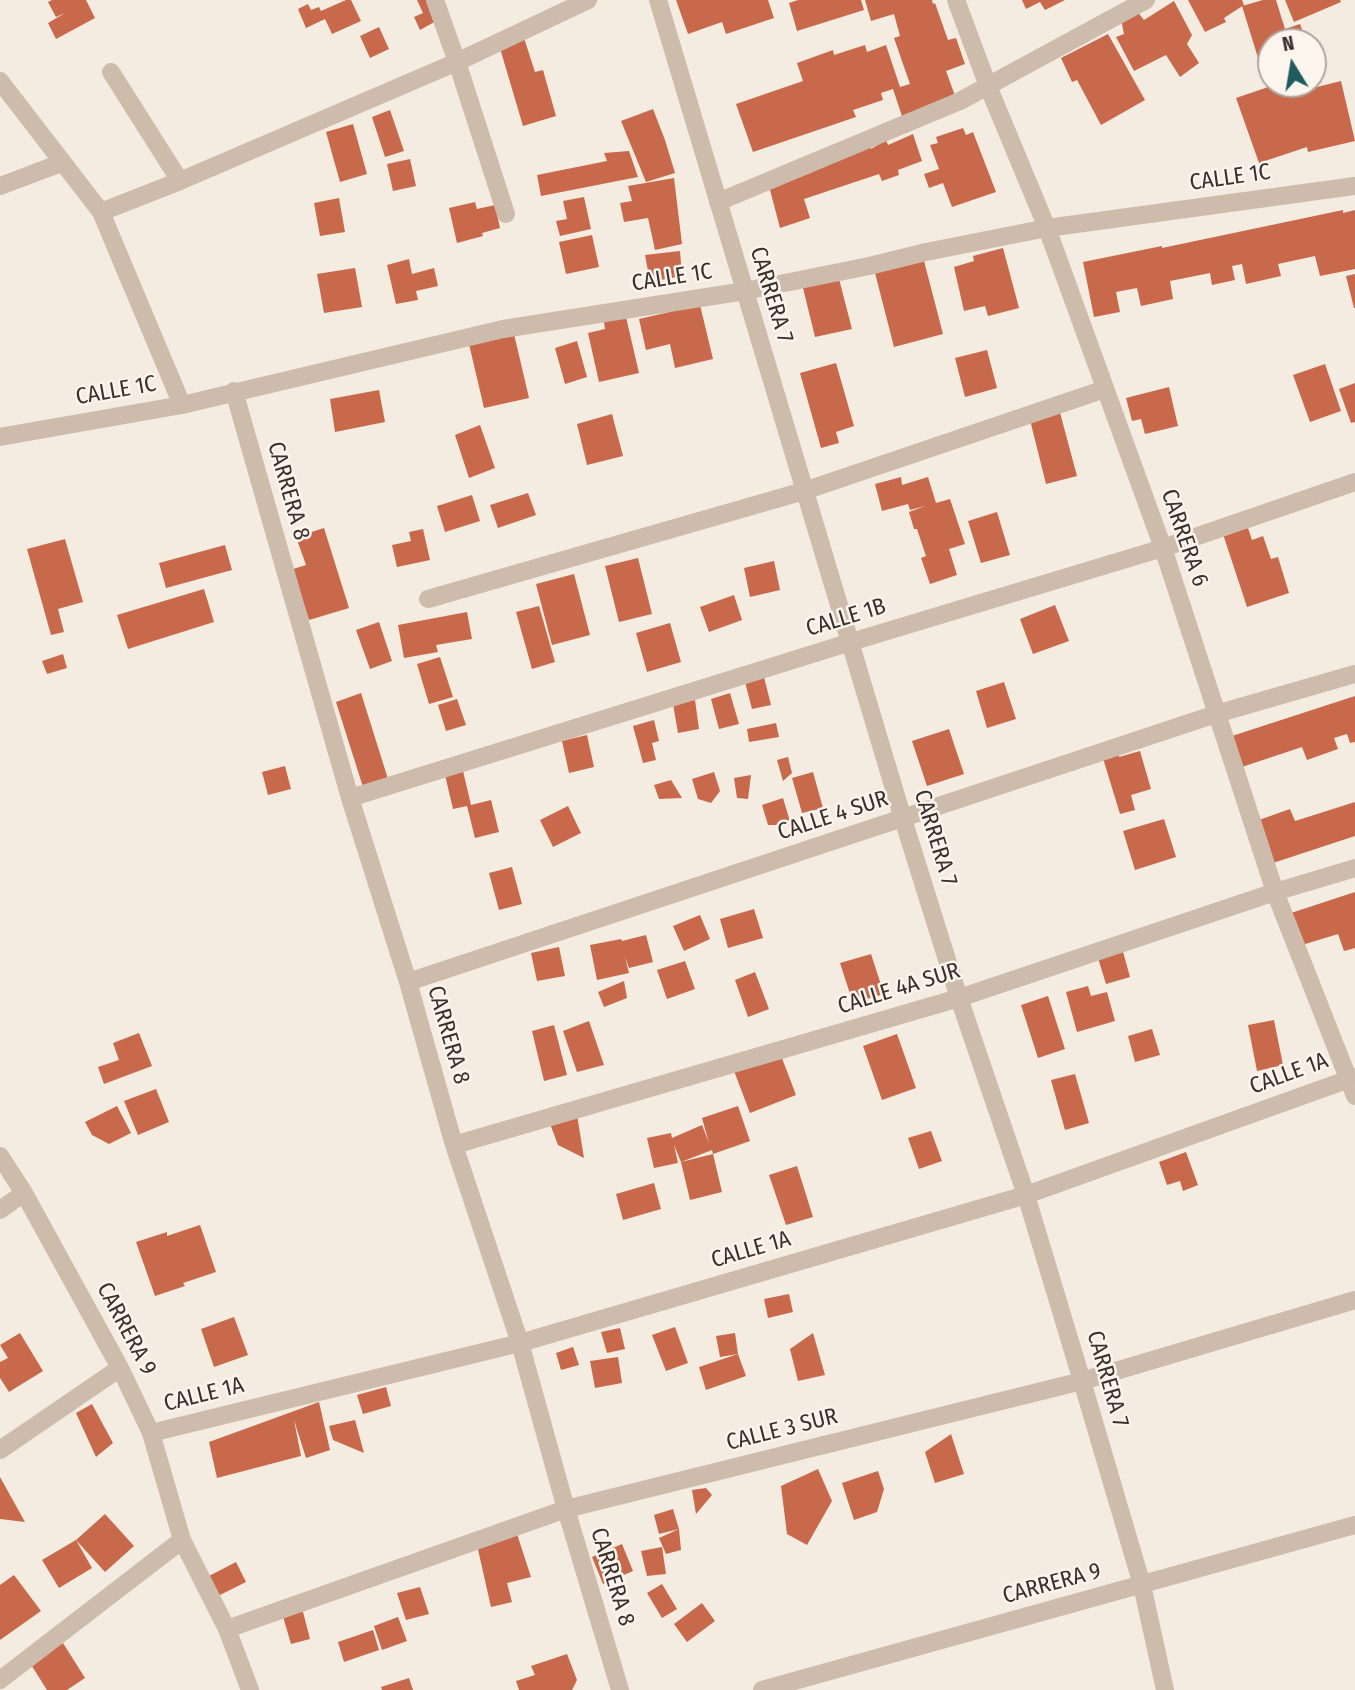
<!DOCTYPE html>
<html>
<head>
<meta charset="utf-8">
<style>
	body { margin:0 }
	#map { position:relative; width:1355px; height:1690px; overflow:hidden; background:#f4ebe1; font-family:"Fira Sans Condensed",sans-serif }
	canvas { display:block }
	.north { position:absolute; left:1257px; top:28px; width:70px; height:70px; box-sizing:border-box; background:#fbf5ee; border:2px solid #aea6a0; border-radius:50%; rotate:349deg; font-size:19px; font-weight:700; line-height:28px; text-align:center; color:#3b302b }
	.north::after { content:''; display:block; margin:auto; width:24px; height:32px; background:#1f5a5e; clip-path:polygon(50% 0,100% 100%,50% 72%,0 100%) }
</style>
</head>
<body>
<div id="map">
<canvas width="1355" height="1690"></canvas>
<div class="north">N</div>
</div>
<script>
const g = document.querySelector('canvas').getContext('2d');
g.lineJoin = 'round';
function fill(path, color) { g.fillStyle = color; g.fill(path, 'evenodd'); }
const toPath = rows => new Path2D(rows.map(r => 'M' + r).join(''));
function trace(path, color, width, dash) { g.strokeStyle = color; g.lineWidth = width; g.lineCap = dash ? 'butt' : 'round'; g.setLineDash(dash || []); g.stroke(path); }
function write(font, color, halo, rows, align = 'center') {
  g.font = font + ' "Fira Sans Condensed",sans-serif'; g.lineWidth = 5; g.setLineDash([]); g.textBaseline = 'middle'; g.strokeStyle = halo; g.fillStyle = color; for (const [text, x, y, turn = 0] of rows) {
    g.save(); g.translate(x, y); g.rotate((+turn || 0) * Math.PI / 180); g.textAlign = isNaN(turn) ? turn : align; if (halo) g.strokeText(text, 0, 0); g.fillText(text, 0, 0); g.restore();
  }
}
fill(toPath([
	[52,0,86,0,95,18,56,39,48,23,65,13,56,17,48,2],
	[346,0,351,0,361,21,332,34,325,19,306,28,298,9,308,4,311,10,319,7,321,11],
	[417,0,430,0,438,20,420,30,414,17,423,13],
	[676,0,768,0,774,18,726,34,722,22,688,34],
	[798,0,861,0,864,10,797,31,789,3],
	[865,0,932,0,933,4,935,3,948,40,956,38,965,64,946,71,957,101,903,119,893,89,881,93,883,100,853,110,856,117,753,152,736,104,803,81,797,63,833,50,834,55,865,45,867,52,886,45,900,87,910,84,894,38,900,36,894,14,871,21],
	[1022,0,1065,0,1045,10,1040,2,1026,9],
	[1188,0,1242,0,1244,5,1224,18,1226,22,1205,32],
	[1263,0,1276,0,1285,29,1300,24,1305,38,1292,42,1271,42,1271,71,1263,74,1242,6],
	[1285,0,1340,0,1341,2,1294,22],
	[1174,1,1192,35,1187,44,1199,63,1180,77,1166,55,1134,71,1116,37,1124,34,1121,19,1136,10,1144,20],
	[379,27,389,49,370,58,360,36],
	[1108,34,1145,100,1101,125,1077,80,1072,82,1061,58],
	[524,38,535,72,543,70,556,116,523,126,499,45],
	[1341,81,1355,141,1308,152,1307,147,1259,163,1236,98,1277,84,1290,84,1293,93],
	[653,109,665,140,675,173,646,182,621,121],
	[390,110,404,151,385,157,372,117],
	[353,124,367,174,340,182,326,132],
	[963,128,966,135,973,132,996,192,952,207,943,183,929,188,924,174,939,169,930,145,938,143,936,137],
	[913,134,922,161,898,170,899,175,882,181,879,174,804,199,810,218,780,228,769,186,869,143,871,149,886,140,888,145],
	[629,151,638,177,541,196,537,175,607,161,604,153],
	[410,159,416,186,393,191,387,164],
	[674,178,682,244,655,250,648,218,624,222,620,203,632,201,628,186],
	[584,197,591,229,560,236,556,221,567,219,563,201],
	[339,198,345,232,320,236,314,203],
	[475,202,477,209,495,205,500,228,482,233,483,236,457,243,449,208],
	[1343,210,1343,213,1355,210,1355,269,1320,276,1315,256,1278,264,1281,276,1246,284,1242,264,1232,266,1235,280,1212,285,1210,273,1170,281,1173,299,1141,306,1137,288,1116,292,1120,312,1094,317,1083,262,1162,246,1162,248],
	[592,235,599,267,566,274,559,242],
	[1003,248,1019,308,988,316,985,306,964,311,954,267,974,261,973,256],
	[680,251,682,276,650,282,645,255],
	[923,257,943,334,894,347,874,269],
	[409,259,412,274,434,268,438,286,416,291,418,300,396,304,387,265],
	[355,268,362,307,324,313,317,274],
	[1355,274,1355,308,1354,308,1346,276],
	[839,279,852,329,815,337,803,288],
	[700,305,713,359,675,368,670,344,646,350,639,319],
	[626,317,639,373,599,382,588,333,605,329,604,322],
	[514,334,529,398,484,408,469,344],
	[577,341,587,377,565,384,555,348],
	[987,350,997,388,965,397,955,358],
	[836,363,854,426,836,432,839,443,821,448,800,373],
	[1325,364,1341,411,1310,422,1293,375],
	[1355,383,1355,422,1351,423,1339,389],
	[1169,387,1178,426,1145,434,1141,419,1132,421,1126,398],
	[379,390,385,422,335,432,330,399],
	[1059,409,1077,476,1046,484,1029,416],
	[612,414,623,456,587,465,577,424],
	[480,425,495,468,469,478,455,435],
	[901,477,902,485,928,477,936,503,950,499,965,544,949,549,957,575,930,584,921,558,926,556,917,529,914,529,909,512,925,506,910,510,908,504,882,511,875,484],
	[528,493,536,515,498,528,490,505],
	[472,495,480,521,445,532,437,506],
	[997,512,1010,555,981,563,968,521],
	[1246,522,1252,540,1263,536,1271,559,1278,557,1289,593,1247,607,1222,531],
	[324,528,349,608,309,620,293,569,306,565,296,537],
	[423,529,430,560,397,567,392,545,411,541,409,532],
	[65,539,83,602,58,609,64,632,51,635,27,549],
	[225,545,232,570,166,588,159,563],
	[638,558,652,614,619,622,605,566],
	[774,561,780,590,750,597,744,568],
	[574,574,590,635,552,645,536,584],
	[204,589,214,622,128,649,117,615],
	[734,595,742,620,709,632,700,607],
	[1055,605,1069,641,1033,654,1020,619],
	[539,606,555,662,532,669,516,612],
	[467,612,472,639,436,645,438,652,404,658,398,625],
	[379,622,392,661,370,669,356,630],
	[670,623,681,662,647,672,636,633],
	[63,654,67,668,47,674,42,661],
	[440,657,453,697,429,704,417,664],
	[764,677,771,705,752,709,745,682],
	[1004,682,1016,719,987,728,976,691],
	[361,693,388,779,363,787,336,702],
	[730,693,739,724,719,729,711,699],
	[1355,696,1355,742,1350,743,1347,734,1334,738,1338,749,1307,760,1302,747,1242,767,1232,736],
	[457,699,466,725,446,731,438,705],
	[695,700,699,729,678,733,673,704],
	[654,720,659,741,652,743,656,760,643,763,633,726],
	[776,723,779,737,749,742,747,729],
	[949,729,964,774,927,786,912,741],
	[587,735,594,767,569,773,562,741],
	[1117,750,1119,757,1140,751,1151,789,1131,795,1135,810,1120,814,1102,755],
	[788,757,792,773,783,781,777,760],
	[285,766,291,789,268,795,262,772],
	[463,771,471,805,491,800,499,832,475,838,467,806,453,809,445,775],
	[714,772,720,791,711,803,698,799,692,779],
	[813,772,823,808,802,813,792,778],
	[751,775,748,799,737,798,734,778],
	[671,780,682,798,659,799,654,785],
	[783,798,791,825,768,825,762,805],
	[1355,802,1355,836,1273,863,1259,820,1290,809,1295,821],
	[568,806,581,833,553,847,540,820],
	[1164,819,1176,857,1135,870,1123,831],
	[512,867,522,904,499,910,489,873],
	[1355,892,1355,948,1344,951,1338,934,1302,945,1291,913],
	[754,909,763,938,728,948,720,919],
	[700,915,710,939,684,951,673,926],
	[646,935,653,962,629,968,625,957,629,973,597,980,590,945,621,939,622,941],
	[559,947,565,976,537,981,531,953],
	[1122,948,1130,977,1106,984,1097,955],
	[871,954,884,994,853,1003,840,963],
	[685,961,695,989,667,999,657,970],
	[755,972,769,1009,748,1017,735,980],
	[624,981,627,998,604,1007,598,992],
	[1088,986,1091,996,1107,992,1115,1021,1077,1032,1066,992],
	[1048,996,1065,1049,1038,1058,1021,1005],
	[1274,1020,1283,1065,1257,1071,1248,1025],
	[589,1021,604,1065,577,1072,563,1031],
	[554,1025,567,1075,544,1081,532,1031],
	[1152,1029,1160,1055,1135,1062,1128,1036],
	[139,1033,152,1066,104,1084,98,1067,119,1060,113,1043],
	[897,1034,916,1088,882,1100,863,1046],
	[780,1053,796,1095,750,1113,734,1071],
	[1075,1074,1089,1123,1065,1130,1051,1080],
	[156,1089,169,1122,138,1135,124,1101],
	[117,1106,131,1133,109,1144,92,1135,85,1122],
	[738,1106,750,1141,713,1154,712,1150,681,1162,674,1145,678,1163,654,1168,647,1138,671,1133,672,1138,702,1125,709,1143,702,1118],
	[577,1115,584,1158,558,1145,549,1121],
	[931,1131,942,1161,919,1169,908,1138],
	[1186,1152,1198,1185,1183,1191,1180,1181,1167,1185,1159,1162],
	[713,1154,722,1192,690,1200,681,1162],
	[797,1166,813,1217,786,1225,769,1175],
	[654,1183,661,1209,623,1220,616,1194],
	[200,1225,216,1272,183,1283,185,1286,155,1296,136,1242,167,1232,167,1236],
	[789,1294,793,1312,768,1318,764,1299],
	[234,1317,248,1355,214,1367,201,1329],
	[675,1327,688,1363,666,1371,652,1335],
	[620,1328,625,1349,607,1353,601,1332],
	[20,1333,43,1371,9,1392,0,1378,0,1362,8,1358,0,1345],
	[735,1333,738,1354,720,1357,716,1336],
	[813,1333,825,1375,798,1381,790,1349],
	[573,1347,579,1365,561,1370,556,1353],
	[738,1354,746,1376,706,1390,699,1367],
	[618,1357,622,1383,595,1388,590,1361],
	[386,1387,391,1406,363,1414,357,1395],
	[319,1402,330,1450,306,1458,294,1420,301,1456,217,1478,209,1442],
	[92,1404,113,1443,96,1457,76,1413],
	[355,1420,364,1453,333,1440,329,1426],
	[951,1434,964,1474,935,1483,925,1452],
	[818,1469,832,1501,807,1545,787,1534,781,1486],
	[878,1471,884,1489,877,1512,854,1520,842,1483],
	[0,1477,25,1522,0,1519],
	[706,1488,712,1495,696,1514,692,1490],
	[673,1509,679,1529,681,1550,666,1554,659,1538,679,1529,659,1534,654,1515],
	[105,1514,134,1546,105,1572,76,1540],
	[517,1534,531,1577,507,1583,512,1602,491,1607,477,1545],
	[76,1540,92,1568,59,1588,42,1560],
	[622,1544,633,1571,603,1584,592,1557],
	[662,1547,666,1574,647,1576,641,1551],
	[236,1562,246,1582,218,1596,207,1577],
	[14,1575,41,1611,0,1640,0,1585],
	[662,1584,677,1609,662,1618,647,1593],
	[420,1587,429,1614,406,1620,397,1593],
	[702,1603,715,1621,687,1642,674,1624],
	[302,1608,310,1639,291,1644,282,1613],
	[398,1617,407,1641,382,1650,374,1626],
	[373,1630,379,1650,344,1662,338,1642],
	[63,1643,85,1678,67,1690,47,1690,30,1663],
	[567,1654,577,1680,572,1690,519,1690,516,1681,535,1675,531,1666],
	[409,1678,413,1690,382,1690,381,1687]
]), '#c8694b');
trace(toPath([
	[435,0,457,62,506,214],
	[658,0,903,819,959,998,1026,1195,1082,1381,1142,1585,1165,1690],
	[956,0,988,86,1047,228,1163,548,1275,892,1355,1096],
	[111,72,180,181],
	[0,81,101,212,182,405],
	[0,186,61,163],
	[718,202,960,101,1146,0],
	[101,212,180,181,457,62,588,0],
	[234,391,350,798,408,982,454,1145,520,1343,566,1509,620,1690],
	[0,437,182,405,503,329,745,291,869,266,926,252,1047,228,1355,186],
	[428,599,804,491,1105,389],
	[350,798,851,642,1163,548,1355,482],
	[408,982,1216,714,1355,674],
	[454,1145,959,998,1275,892,1355,868],
	[0,1156,24,1193,120,1368,151,1433,182,1540,227,1629,250,1690],
	[0,1210,24,1193],
	[151,1433,520,1343,1026,1195,1355,1077],
	[0,1450,120,1368],
	[227,1629,566,1509,1082,1381,1355,1300],
	[0,1680,182,1540],
	[762,1690,1355,1525]
]), '#cdbbac', 18);
write('23px', '#3b302b', '#fbf5ee', [
	["CALLE 1C",1230,178,-8],
	["CALLE 1C",672,278,-9],
	["CARRERA 7",771,295,73],
	["CALLE 1C",116,391,-10],
	["CARRERA 8",288,491,74],
	["CARRERA 6",1184,538,71],
	["CALLE 1B",846,618,-17],
	["CALLE 4 SUR",833,816,-18],
	["CARRERA 7",935,838,73],
	["CALLE 4A SUR",899,989,-17],
	["CARRERA 8",448,1035,74],
	["CALLE 1A",1289,1074,-20],
	["CALLE 1A",751,1250,-16],
	["CARRERA 9",126,1329,62],
	["CARRERA 7",1107,1379,74],
	["CALLE 1A",204,1395,-14],
	["CALLE 3 SUR",782,1430,-14],
	["CARRERA 8",612,1577,73],
	["CARRERA 9",1052,1584,-15]
]);
</script>
</body>
</html>
